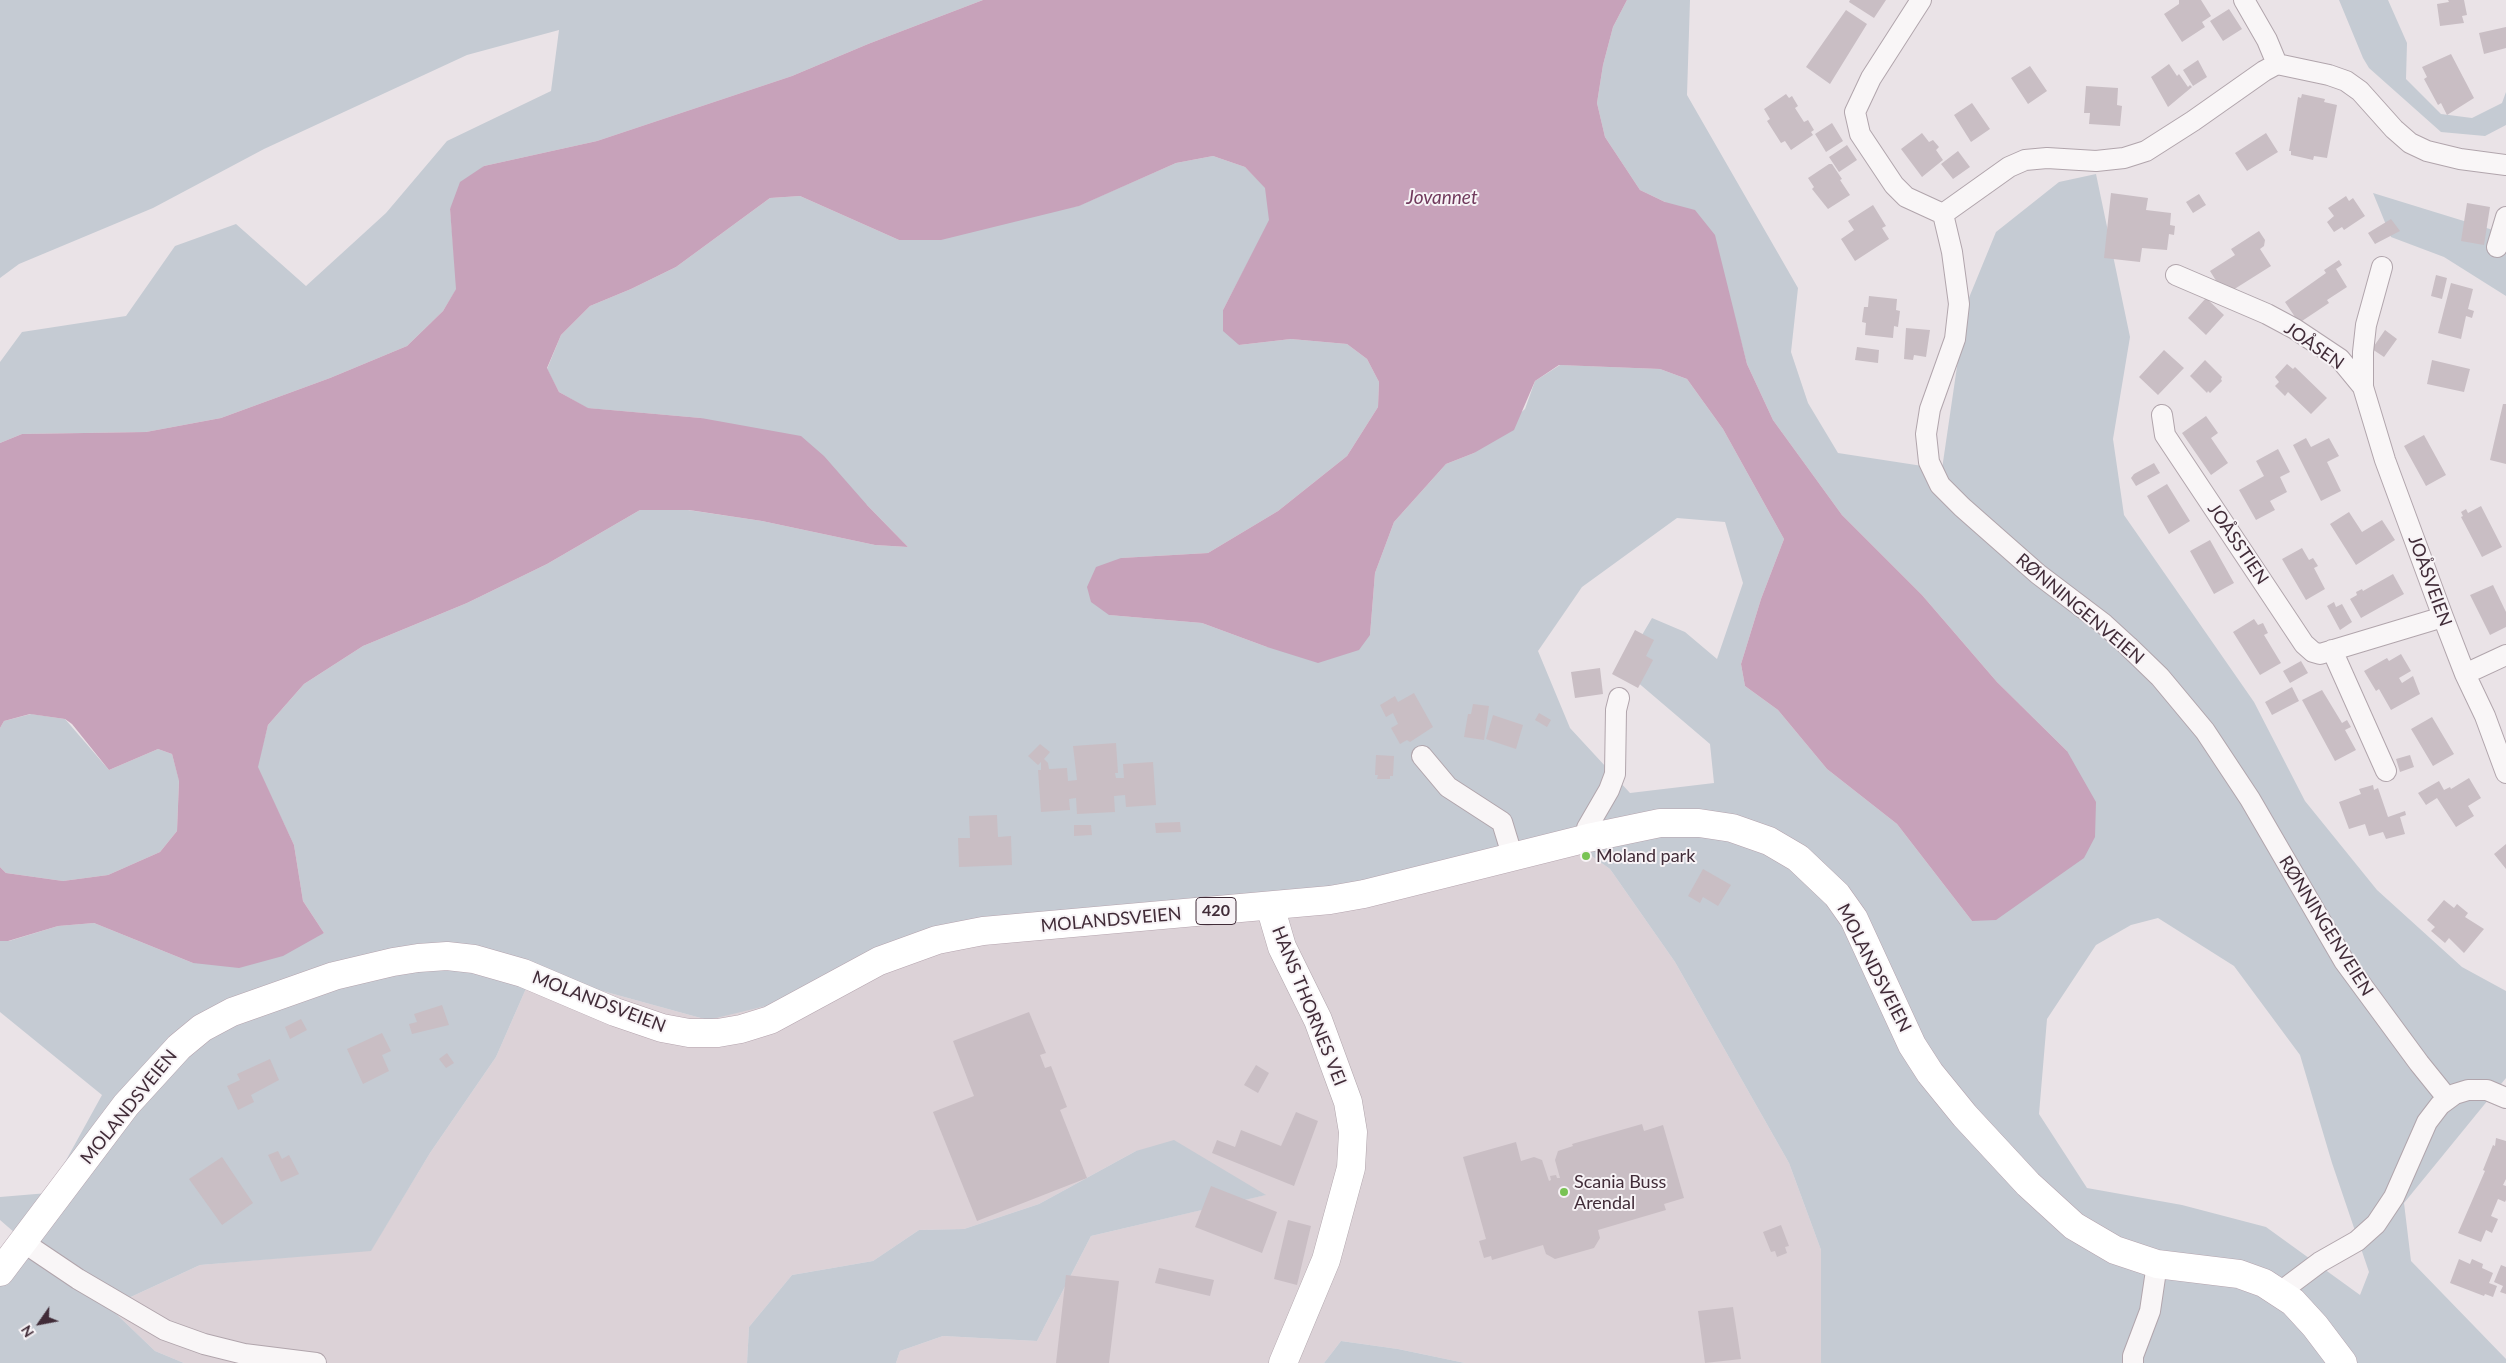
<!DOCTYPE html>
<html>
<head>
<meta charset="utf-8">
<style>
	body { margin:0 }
	#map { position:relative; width:2506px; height:1363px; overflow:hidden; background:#eae3e7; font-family:Lato,sans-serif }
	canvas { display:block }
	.north { position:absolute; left:15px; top:1298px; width:50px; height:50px; -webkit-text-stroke:4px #f7f3f6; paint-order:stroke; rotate:237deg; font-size:14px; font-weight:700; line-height:20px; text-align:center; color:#412c38 }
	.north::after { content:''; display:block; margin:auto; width:18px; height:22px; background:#412c38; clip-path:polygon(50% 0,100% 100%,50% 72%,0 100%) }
</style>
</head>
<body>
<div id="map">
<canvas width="2506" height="1363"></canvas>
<div class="north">N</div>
</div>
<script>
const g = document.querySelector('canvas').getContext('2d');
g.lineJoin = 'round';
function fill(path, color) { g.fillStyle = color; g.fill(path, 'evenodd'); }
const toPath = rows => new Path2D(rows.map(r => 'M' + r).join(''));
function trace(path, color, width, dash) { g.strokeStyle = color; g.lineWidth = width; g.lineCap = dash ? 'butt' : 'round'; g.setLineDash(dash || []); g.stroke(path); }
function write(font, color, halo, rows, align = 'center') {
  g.font = font + ' Lato,sans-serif'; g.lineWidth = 4; g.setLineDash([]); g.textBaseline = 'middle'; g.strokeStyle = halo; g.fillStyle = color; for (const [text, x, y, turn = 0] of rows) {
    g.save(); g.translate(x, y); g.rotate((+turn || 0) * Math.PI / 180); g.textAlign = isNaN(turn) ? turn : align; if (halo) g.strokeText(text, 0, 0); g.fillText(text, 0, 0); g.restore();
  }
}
fill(toPath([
	[1579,847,1610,869,1675,962,1789,1163,1821,1250,1821,1363,1465,1363,1398,1349,1341,1341,1324,1363,896,1363,900,1351,943,1336,1037,1341,1091,1236,1265,1195,1136,1151,1039,1204,964,1229,919,1230,873,1261,792,1275,749,1327,747,1363,184,1363,155,1351,109,1307,200,1265,371,1250,430,1153,496,1057,528,984,599,990,708,1020,911,946]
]), '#dcd2d7');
fill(toPath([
	[0,0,983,0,868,44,792,76,597,141,484,166,450,209,457,288,443,311,407,346,330,378,221,418,146,432,22,434,0,443,0,362,22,332,126,316,175,246,236,224,306,286,386,213,447,141,551,91,559,30,467,55,264,149,153,208,19,264,0,278],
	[1627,0,1690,0,1687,95,1798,288,1791,352,1808,403,1838,453,1942,469,1966,305,1996,232,2059,182,2096,174,2130,337,2113,439,2124,515,2254,702,2305,801,2377,890,2462,967,2506,991,2506,1078,2404,1203,2411,1261,2506,1359,2506,1363,1821,1363,1821,1250,1789,1163,1675,962,1610,869,1579,847,1352,884,1004,927,811,995,708,1020,599,990,528,984,496,1057,430,1153,371,1251,200,1265,109,1307,155,1351,184,1363,0,1363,0,1277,22,1239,0,1220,0,1197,48,1193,102,1095,0,1012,0,941,9,941,58,926,94,923,193,963,324,933,303,901,294,845,257,767,268,725,304,684,363,646,467,603,547,564,640,510,688,510,762,521,875,545,908,547,867,505,701,418,587,408,559,392,547,369,561,335,590,306,631,289,676,267,770,198,800,196,899,240,1078,206,1176,163,1213,156,1245,167,1266,188,1270,220,1223,310,1239,345,1291,339,1347,344,1367,359,1379,382,1378,407,1347,456,1278,511,1208,553,1121,558,1109,615,1202,623,1267,647,1370,635,1375,573,1394,522,1446,464,1474,453,1525,409,1535,381,1560,365,1660,369,1687,379,1723,429,1784,539,1761,599,1741,664,1745,686,1778,710,1827,769,1897,824,1972,921,2067,751,1997,682,1922,595,1842,515,1773,420,1747,364,1733,311,1665,202,1640,190,1605,137,1597,103,1603,65,1613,27],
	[1677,518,1725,522,1743,583,1717,659,1685,632,1652,618,1622,669,1710,744,1714,783,1630,793,1570,728,1538,651,1582,587],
	[2158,918,2234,966,2300,1055,2332,1163,2369,1272,2360,1295,2266,1227,2182,1205,2087,1188,2039,1114,2047,1019,2096,945,2131,925],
	[2339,0,2388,0,2407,43,2406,79,2441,114,2472,118,2502,103,2506,92,2506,125,2485,136,2441,132,2369,68,2363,58],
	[2373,193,2506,234,2506,296,2444,257,2391,237],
	[31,714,65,719,109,770,158,749,172,754,179,780,177,831,160,852,108,875,63,881,6,873,0,867,0,728,4,721],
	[1174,1140,1266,1195,1091,1236,1037,1341,943,1336,900,1351,896,1363,747,1363,749,1327,792,1275,873,1261,919,1230,964,1229,1039,1204,1136,1151],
	[1341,1341,1398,1349,1465,1363,1324,1363]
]), '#c5cbd3');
fill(toPath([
	[983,0,1627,0,1613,27,1603,65,1597,103,1605,137,1640,190,1665,202,1695,210,1715,235,1747,364,1773,420,1842,515,1922,595,1997,682,2067,751,2096,802,2095,837,2084,858,1996,920,1972,921,1897,824,1827,769,1778,710,1745,686,1741,664,1761,599,1784,539,1723,429,1687,379,1660,369,1559,365,1535,381,1514,430,1474,453,1446,464,1394,522,1375,573,1370,635,1359,650,1318,663,1267,647,1202,623,1109,615,1091,602,1087,587,1096,567,1121,558,1208,553,1278,511,1347,456,1378,407,1379,382,1367,359,1347,344,1291,339,1239,345,1223,331,1223,310,1269,220,1265,188,1245,167,1213,156,1176,163,1079,206,941,240,899,240,800,196,770,198,676,267,631,289,590,306,561,335,547,368,559,392,588,408,701,418,801,436,824,456,867,505,908,547,875,545,762,521,689,510,640,510,547,564,467,603,363,646,304,684,268,725,258,767,294,845,303,901,324,933,283,956,239,968,193,963,94,923,58,926,8,941,0,941,0,867,6,873,63,881,108,875,160,852,177,831,179,781,172,754,158,749,109,770,72,724,65,719,30,714,4,721,0,728,0,443,22,434,146,432,221,418,330,378,407,346,443,311,456,289,450,209,460,182,484,166,597,141,792,76,868,44]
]), '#c7a2ba');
fill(toPath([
	[1850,0,1886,0,1874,18,1849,2],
	[2179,0,2201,0,2211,16,2202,22,2205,27,2182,42,2164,14,2179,4],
	[2448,0,2464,0,2467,15,2462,16,2464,23,2440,26,2437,4,2449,2],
	[2229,9,2242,29,2223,41,2210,21],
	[1846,10,1867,24,1830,84,1806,67],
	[2506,27,2506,48,2484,54,2479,33],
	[2451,54,2474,98,2447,115,2441,103,2438,105,2424,79,2427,77,2422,67],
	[2198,60,2207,77,2193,86,2183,70],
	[2169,64,2177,76,2179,74,2188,87,2190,85,2192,87,2168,107,2151,77],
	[2030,66,2047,91,2028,104,2011,78],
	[2086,86,2118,88,2117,105,2122,106,2120,126,2089,124,2090,113,2084,113],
	[1786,94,1789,98,1792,96,1798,106,1795,108,1804,122,1808,120,1814,130,1811,132,1813,135,1791,150,1785,141,1781,143,1767,121,1770,119,1764,109],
	[2302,94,2325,99,2324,102,2337,105,2327,158,2314,156,2313,160,2291,155,2291,151,2289,151,2298,97,2301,98],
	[1972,103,1990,129,1971,142,1954,115],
	[1832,123,1843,141,1826,152,1815,134],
	[1922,133,1929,142,1933,140,1939,147,1936,150,1943,160,1922,177,1901,149],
	[2266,133,2278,152,2247,171,2235,153],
	[1847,145,1857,160,1839,172,1829,157],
	[1958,151,1970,167,1953,179,1941,164],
	[1829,164,1832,164,1842,179,1840,180,1850,195,1828,209,1812,189,1814,187,1808,178],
	[2111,193,2148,198,2146,210,2171,213,2170,225,2175,226,2174,235,2169,234,2167,250,2142,248,2140,262,2104,258],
	[2199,194,2206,205,2193,213,2186,202],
	[2346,196,2349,201,2353,198,2365,216,2344,230,2342,227,2334,232,2327,222,2334,216,2328,208],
	[2467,203,2490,207,2484,245,2461,241],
	[1873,205,1886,226,1882,228,1889,239,1855,261,1841,239,1854,230,1848,221],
	[2391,219,2400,231,2375,244,2368,233],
	[2259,231,2265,240,2264,246,2260,249,2271,266,2225,295,2210,271,2235,255,2231,249],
	[2339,260,2342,265,2336,269,2347,287,2327,300,2329,303,2299,323,2285,302,2326,273,2324,270],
	[2436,275,2447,278,2442,299,2431,296],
	[2451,283,2473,289,2468,309,2474,311,2472,318,2466,316,2461,339,2438,333],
	[1869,296,1897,299,1896,310,1900,311,1898,327,1894,326,1893,338,1865,335,1866,323,1862,322,1864,307,1868,307],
	[2206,298,2224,315,2206,335,2188,318],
	[1906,328,1930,330,1926,357,1914,355,1913,360,1904,359],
	[2385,330,2397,339,2384,357,2372,349],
	[1857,347,1879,350,1878,363,1855,360],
	[2164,350,2184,368,2158,395,2139,377],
	[2205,360,2222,377,2221,379,2222,381,2210,393,2208,391,2207,393,2190,376],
	[2432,360,2470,369,2464,392,2427,384],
	[2287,364,2293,369,2295,367,2327,398,2311,414,2288,392,2285,396,2275,386,2279,382,2275,377],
	[2503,404,2506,404,2506,464,2490,460],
	[2206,416,2218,433,2211,438,2228,463,2211,475,2182,433],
	[2424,435,2446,475,2426,486,2404,446],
	[2306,438,2311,447,2329,438,2339,456,2327,462,2341,491,2321,501,2293,445],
	[2278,449,2290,472,2280,477,2287,492,2270,501,2275,510,2256,520,2239,490,2264,476,2256,461],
	[2154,463,2160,473,2136,486,2131,478,2134,474],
	[2167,484,2190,521,2169,534,2147,496],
	[2481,506,2502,547,2482,557,2461,517,2463,516,2461,512,2466,509,2468,513],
	[2349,512,2362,532,2382,520,2395,540,2356,565,2330,524],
	[2210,540,2234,583,2214,594,2190,551],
	[2302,548,2309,560,2313,558,2318,566,2314,568,2325,589,2306,600,2282,559],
	[2393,574,2404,594,2361,618,2350,599,2357,595,2356,592,2362,589,2363,591],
	[2493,585,2506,612,2506,627,2490,635,2470,595],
	[2334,602,2336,607,2342,604,2352,622,2340,630,2327,606],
	[2254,619,2258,625,2263,623,2268,633,2264,635,2281,663,2260,675,2233,632],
	[1635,630,1654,640,1646,656,1653,660,1638,688,1612,674],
	[2401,654,2411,671,2399,678,2402,683,2413,676,2420,694,2391,710,2379,689,2376,691,2364,671,2387,658,2389,661],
	[2301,661,2308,673,2290,683,2283,671],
	[1600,668,1603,694,1575,698,1571,672],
	[2292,687,2299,701,2272,715,2265,702],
	[2322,690,2342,723,2347,720,2351,727,2345,730,2356,750,2335,761,2302,700],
	[1414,693,1433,727,1410,742,1407,740,1400,744,1391,728,1398,724,1393,713,1386,717,1380,705,1395,696,1398,702],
	[1473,704,1489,706,1484,740,1464,737,1468,714,1471,714],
	[1539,713,1551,720,1547,727,1535,720],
	[1493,715,1523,725,1516,749,1486,739],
	[2432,717,2454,754,2433,766,2411,729],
	[1116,743,1118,773,1115,773,1116,778,1124,778,1123,764,1153,762,1156,805,1126,807,1125,795,1114,796,1115,812,1077,814,1076,798,1069,799,1070,810,1041,812,1038,770,1041,770,1041,762,1038,765,1028,756,1040,744,1050,752,1044,759,1048,763,1049,769,1067,768,1068,781,1077,780,1073,746],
	[1376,755,1394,756,1393,776,1390,776,1390,779,1377,779,1378,775,1375,775],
	[2410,755,2414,767,2400,772,2396,759],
	[2469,778,2481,798,2468,806,2474,816,2456,827,2437,798,2426,805,2418,793,2439,781,2444,790,2450,787,2451,789],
	[2373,785,2374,790,2378,788,2388,817,2405,811,2406,815,2400,817,2405,834,2386,839,2383,832,2369,836,2365,824,2349,829,2339,802,2361,794,2359,789],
	[997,815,998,837,1011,836,1012,865,959,867,958,838,970,838,969,816],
	[1180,822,1181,832,1156,833,1155,823],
	[1074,825,1091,825,1092,835,1074,836],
	[2506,844,2506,869,2494,854],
	[1703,869,1731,885,1718,906,1703,897,1700,903,1688,896],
	[2444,900,2454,908,2457,904,2468,913,2465,917,2484,929,2464,953,2449,938,2445,943,2431,931,2435,927,2427,920],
	[442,1005,449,1025,412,1034,409,1024,417,1022,414,1014],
	[1029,1012,1046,1053,1040,1055,1045,1068,1051,1066,1067,1107,1060,1110,1087,1178,977,1221,933,1112,974,1096,953,1041],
	[301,1019,307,1030,290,1039,285,1027],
	[382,1033,391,1051,382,1055,389,1071,363,1084,347,1049],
	[447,1053,454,1063,446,1068,439,1059],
	[270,1059,279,1080,251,1095,254,1102,238,1110,227,1086,240,1080,237,1074],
	[1256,1065,1269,1073,1258,1093,1244,1085],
	[1296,1112,1318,1121,1294,1186,1212,1153,1217,1140,1235,1147,1241,1130,1281,1146],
	[1642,1124,1644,1131,1663,1125,1684,1198,1664,1204,1666,1210,1598,1230,1600,1238,1594,1248,1555,1259,1546,1254,1543,1245,1492,1260,1491,1256,1484,1258,1479,1241,1486,1239,1463,1157,1516,1142,1521,1161,1534,1157,1542,1160,1549,1181,1551,1180,1550,1176,1556,1175,1557,1178,1560,1178,1555,1160,1558,1151,1573,1146,1572,1144],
	[2496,1138,2506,1141,2506,1179,2503,1185,2506,1186,2506,1200,2505,1202,2498,1199,2491,1216,2498,1219,2492,1233,2486,1230,2481,1242,2458,1233,2485,1171,2483,1170,2493,1145,2495,1146],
	[278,1151,282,1159,289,1155,299,1174,281,1182,268,1155],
	[222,1157,253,1203,222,1225,189,1179],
	[1211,1186,1277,1212,1262,1253,1195,1227],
	[1288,1220,1311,1226,1297,1285,1274,1279],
	[1781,1225,1789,1246,1785,1247,1787,1253,1777,1257,1775,1251,1771,1252,1763,1232],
	[2459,1259,2470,1264,2472,1259,2483,1264,2482,1268,2493,1273,2489,1283,2497,1286,2493,1297,2485,1294,2484,1296,2450,1283],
	[2501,1265,2506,1267,2506,1294,2500,1292,2503,1286,2494,1282],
	[1159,1268,1214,1280,1210,1296,1155,1283],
	[1066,1275,1119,1281,1109,1363,1056,1363],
	[1733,1307,1741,1359,1705,1363,1698,1311]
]), '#c9bec4');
const street = toPath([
	[1921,0,1871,78,1855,112,1860,134,1894,185,1906,197,1943,214],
	[2244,0,2267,40,2277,64],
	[2277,64,2264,71,2193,121,2146,151,2124,158,2096,161,2047,158,2025,160,2009,167,1943,214,1952,252,1959,304,1955,339,1930,409,1926,434,1929,462,1940,485,1962,507,2038,574,2104,624,2128,646,2160,677,2205,731,2250,799,2344,961,2419,1063,2448,1099],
	[2277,64,2329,75,2346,81,2360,91,2394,129,2410,143,2427,151,2460,159,2506,165],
	[2497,247,2506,217],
	[2382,267,2366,325,2363,352,2363,387,2385,460,2443,617,2465,674,2485,716,2506,773],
	[2176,275,2267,314,2295,329,2340,359,2363,387],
	[2162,415,2165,435,2304,644,2313,652,2320,654,2443,617],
	[2332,650,2386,771],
	[2465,674,2506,655],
	[1422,756,1448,787,1502,822,1513,858],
	[1588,838,1587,828,1609,790,1615,774,1616,710,1619,698],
	[23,1242,78,1279,165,1330,204,1344,244,1354,316,1363],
	[2280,1292,2320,1262,2357,1241,2376,1224,2394,1197,2427,1122,2440,1105,2455,1094,2468,1090,2487,1090,2506,1098],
	[2133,1363,2133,1356,2150,1311,2157,1264]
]);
const secondary = toPath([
	[1270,906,1282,947,1318,1020,1348,1102,1353,1132,1351,1168,1326,1260,1283,1363]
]);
const primary = toPath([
	[0,1272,126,1105,179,1047,202,1028,232,1012,334,976,393,962,418,958,447,956,474,959,523,973,615,1012,662,1028,689,1033,718,1033,741,1029,770,1020,879,961,937,940,983,931,1330,900,1364,894,1588,838,1660,823,1699,823,1732,828,1769,841,1798,858,1837,895,1854,919,1912,1045,1930,1073,1965,1116,2028,1184,2074,1226,2115,1250,2157,1264,2239,1274,2264,1283,2293,1302,2315,1326,2343,1363]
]);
trace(street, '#b1a5ac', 22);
trace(secondary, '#b1a5ac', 29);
trace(primary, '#b5a4ae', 29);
trace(street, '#f9f6f7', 20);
trace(secondary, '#fff', 28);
trace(primary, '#fff', 28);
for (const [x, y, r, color] of [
	[1586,856,5,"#79c354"],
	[1564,1192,5,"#79c354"]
]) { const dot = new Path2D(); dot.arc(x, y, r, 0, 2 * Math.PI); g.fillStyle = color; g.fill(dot); trace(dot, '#f7f3f6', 2); }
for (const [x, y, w] of [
	[1216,911,40]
]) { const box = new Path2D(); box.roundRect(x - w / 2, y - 13.5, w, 27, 4); g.fillStyle = '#f7f3f6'; g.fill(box); trace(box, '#412c38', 1); }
write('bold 16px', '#412c38', null, [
	["420",1216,911]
]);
write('18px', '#412c38', '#f7f3f6', [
	["JOÅSEN",2314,346,35],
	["JOÅSSTIEN",2238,544,56],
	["JOÅSVEIEN",2430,581,70],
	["RØNNINGENVEIEN",2080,609,40],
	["MOLANDSVEIEN",1111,920,-5],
	["RØNNINGENVEIEN",2326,926,58],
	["MOLANDSVEIEN",1874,968,63],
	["MOLANDSVEIEN",599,1002,21],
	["HANS THORNES VEI",1309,1006,68],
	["MOLANDSVEIEN",129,1107,-51]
]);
write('18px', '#412c38', '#f7f3f6', [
	["Moland park",1596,856],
	["Scania Buss",1574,1182],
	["Arendal",1574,1203]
], 'left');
write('italic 19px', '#713a5d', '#f7f3f6', [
	["Jovannet",1442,198]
]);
</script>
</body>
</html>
